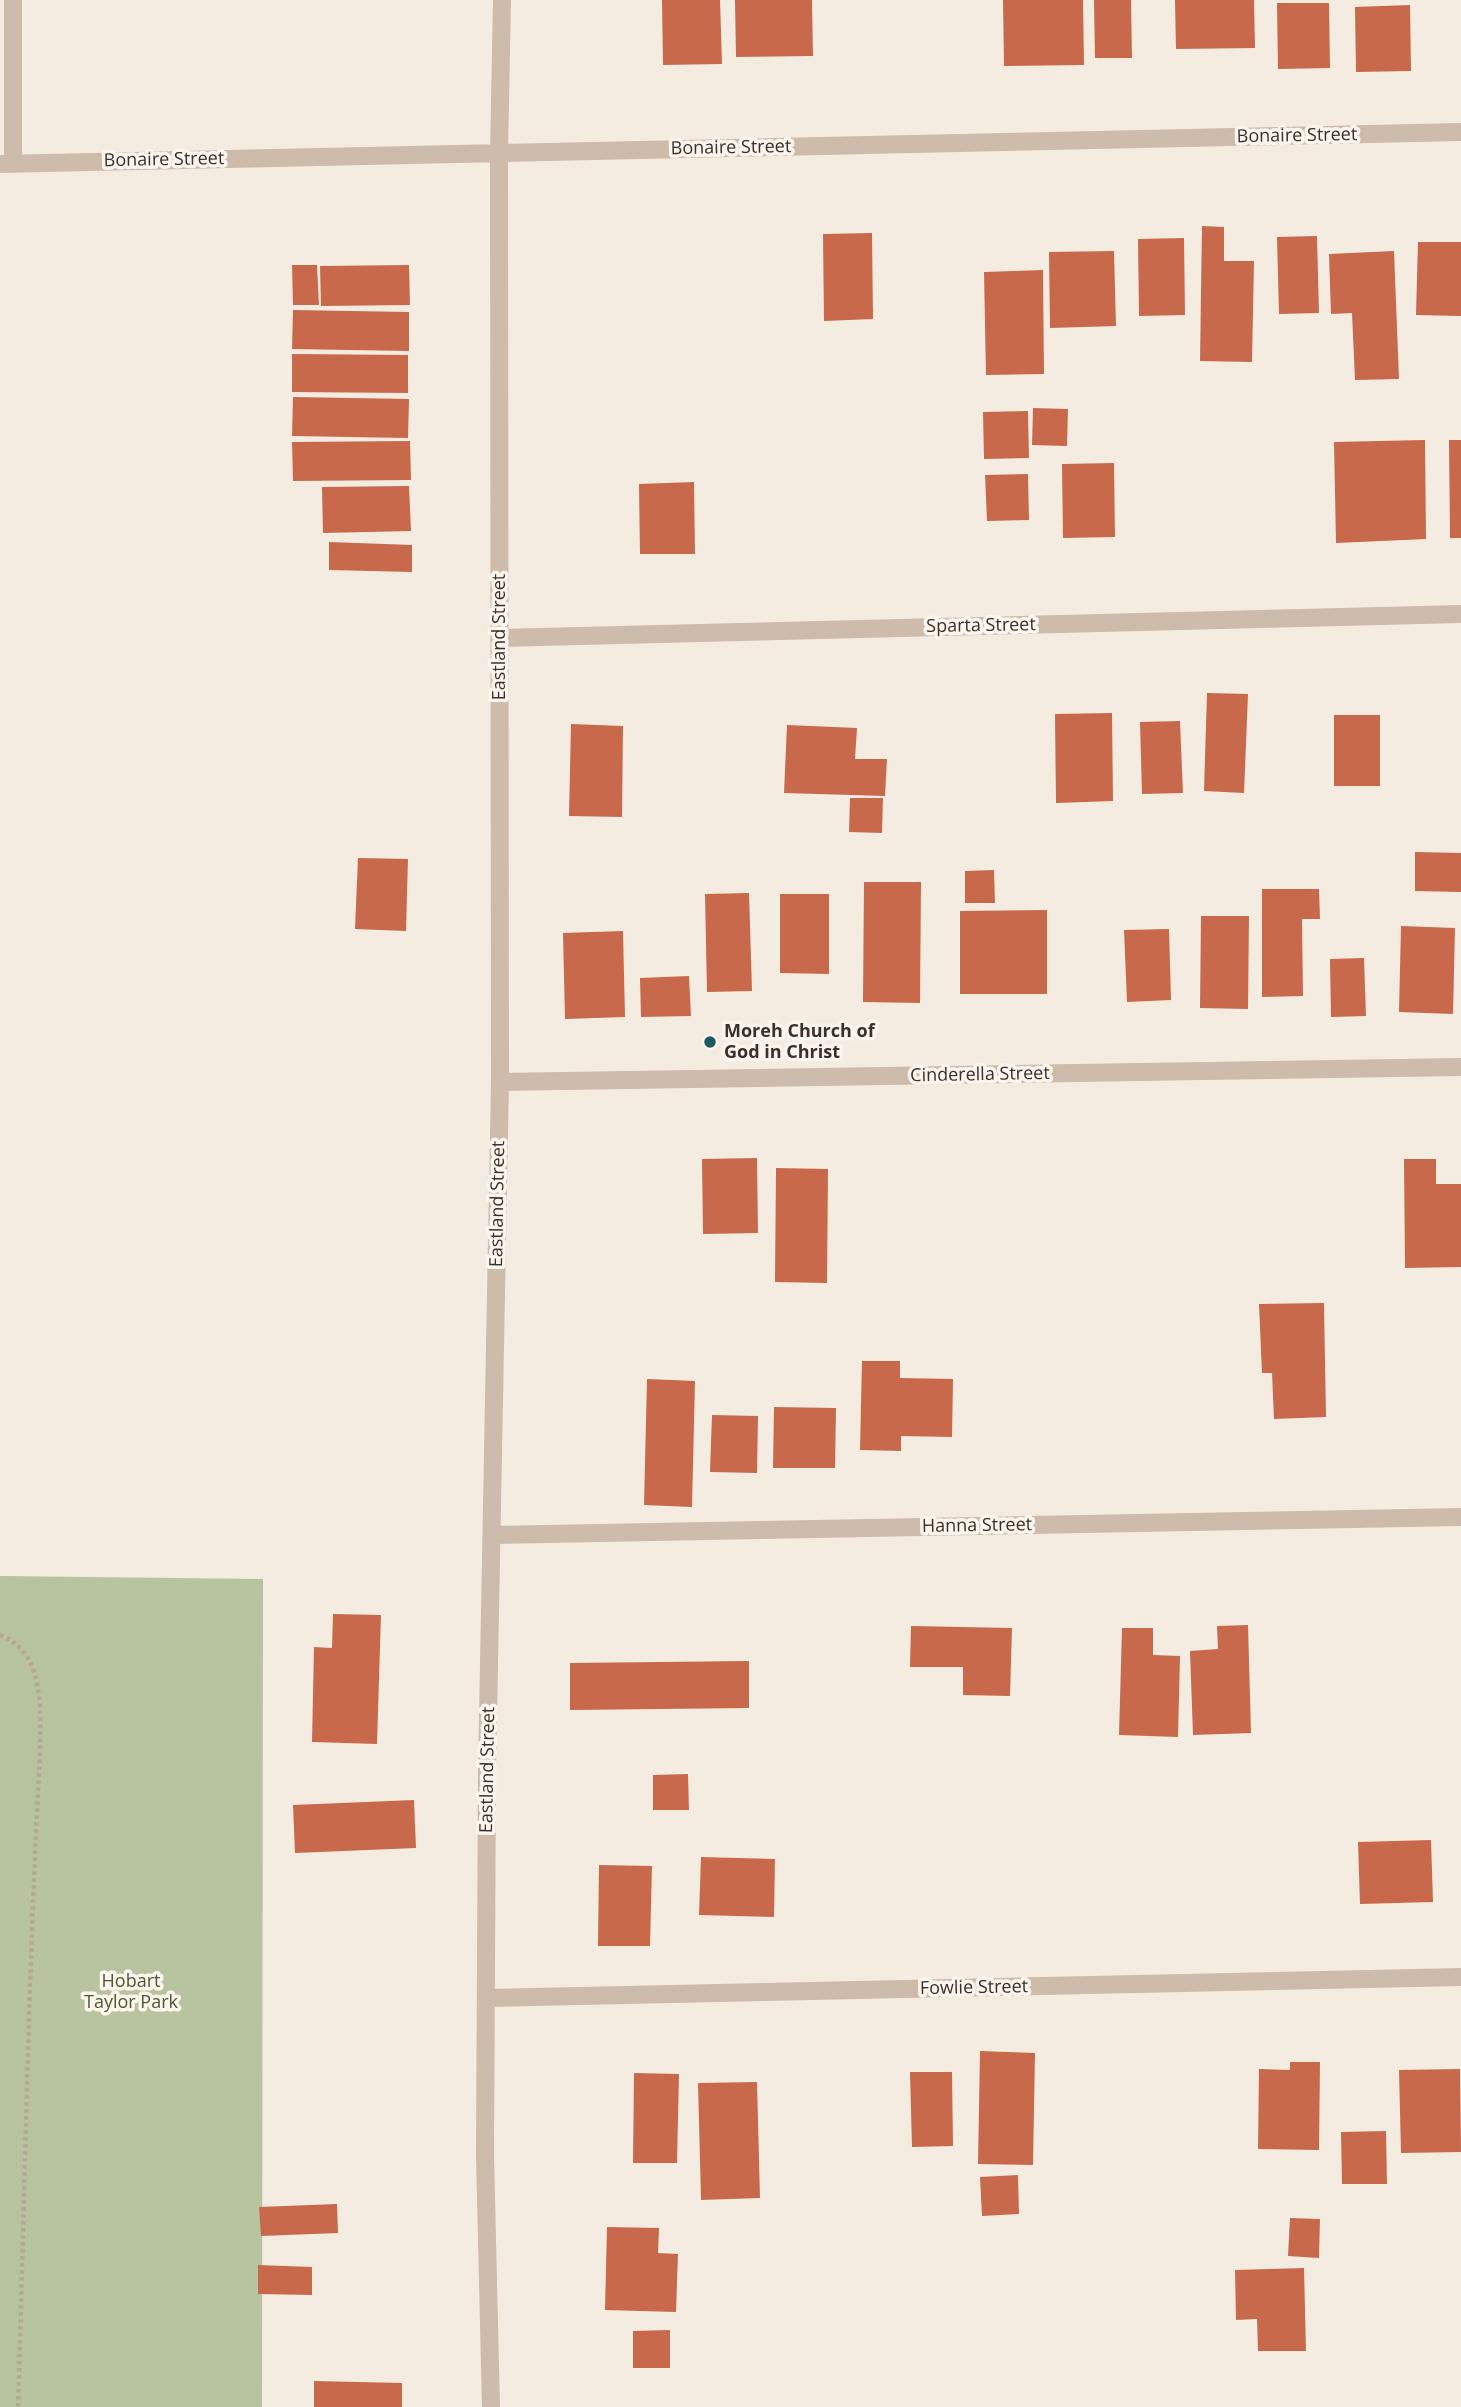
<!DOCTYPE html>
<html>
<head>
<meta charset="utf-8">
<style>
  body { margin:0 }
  canvas { display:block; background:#f4ebe1 }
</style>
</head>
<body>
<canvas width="1461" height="2407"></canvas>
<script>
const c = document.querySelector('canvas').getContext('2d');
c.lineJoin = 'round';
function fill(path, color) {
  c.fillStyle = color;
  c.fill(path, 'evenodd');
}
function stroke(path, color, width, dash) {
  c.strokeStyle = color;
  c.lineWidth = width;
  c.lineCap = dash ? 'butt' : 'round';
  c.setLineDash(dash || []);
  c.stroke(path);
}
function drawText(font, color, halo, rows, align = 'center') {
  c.font = font + ' "Open Sans",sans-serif';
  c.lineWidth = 7;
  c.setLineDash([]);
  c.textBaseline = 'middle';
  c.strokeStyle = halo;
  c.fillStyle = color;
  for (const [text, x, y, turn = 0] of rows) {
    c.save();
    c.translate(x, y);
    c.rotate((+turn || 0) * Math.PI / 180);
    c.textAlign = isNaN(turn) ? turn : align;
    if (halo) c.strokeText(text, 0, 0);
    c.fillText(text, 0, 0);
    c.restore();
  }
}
fill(new Path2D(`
  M0 1576 263 1579 262 2407H0Z`), '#b8c4a0');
fill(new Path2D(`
  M662 0H720L722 64 663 65Z
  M735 0H812L813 56 736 57Z
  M1003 0H1083L1084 65 1004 66Z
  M1094 0H1131L1132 58H1095Z
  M1175 0H1254L1255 48 1176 49Z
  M1277 3H1329L1330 68 1278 69Z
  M1410 5 1411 71 1356 72 1355 7Z
  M1202 226 1224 227V261H1254L1252 362 1200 361Z
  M872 233 873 319 824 321 823 234Z
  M1317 236 1319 313 1279 314 1277 237Z
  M1184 238 1185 315 1139 316 1138 239Z
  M1418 242H1461V316L1416 315Z
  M1114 251 1116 326 1050 328 1049 252Z
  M1394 251 1399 379 1355 380 1352 313 1331 314 1329 254Z
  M292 265H317L319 305H293Z
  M409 265 410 305 321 306 320 266Z
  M1043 270 1044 374 986 375 984 272Z
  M293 310 409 312V351L292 349Z
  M292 354 408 355V393L292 392Z
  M293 397 409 399 408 438 292 436Z
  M1033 408 1068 409 1067 446 1032 445Z
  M1028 411 1029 458 984 459 983 412Z
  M1425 440 1426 539 1336 543 1334 442Z
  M1449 440H1461V538H1450Z
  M410 441 411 480 293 481 292 442Z
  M1114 463 1115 537 1063 538 1062 464Z
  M1028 474 1029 520 987 521 985 475Z
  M694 482 695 554H640L639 484Z
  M409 486 411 531 323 533 322 487Z
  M329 542 412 545V572L329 570Z
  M1207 693 1248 694 1244 793 1204 791Z
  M1112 713 1113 801 1056 803 1055 714Z
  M1334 715H1380V786H1334Z
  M1180 721 1183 793 1142 794 1140 722Z
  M571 724 623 726 622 817 569 816Z
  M787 725 857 728 855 759H887L885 796 784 793Z
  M850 798H883L882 833 849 832Z
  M1415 852 1461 853V892L1415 891Z
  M358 858 408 859 406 931 355 929Z
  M994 870 995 903H965V871Z
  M864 882H921L920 1003 863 1002Z
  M1262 889H1319L1320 919H1302L1303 996 1262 997Z
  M749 893 752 991 707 992 705 894Z
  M780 894H829V974L780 973Z
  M1047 910V994H960V911Z
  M1201 916H1249L1248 1009 1200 1008Z
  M1401 926 1455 928 1453 1014 1399 1012Z
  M1169 929 1171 1000 1127 1002 1124 930Z
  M623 931 625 1017 565 1019 563 933Z
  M1364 958 1366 1016 1331 1017 1330 959Z
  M689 976 691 1016 641 1017 640 978Z
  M757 1158 758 1233 703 1234 702 1159Z
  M1404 1159H1436V1184H1461V1267L1405 1268Z
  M776 1168 828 1169 827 1283 775 1282Z
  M1324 1303 1326 1417 1274 1419 1272 1373H1262L1259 1304Z
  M862 1361H900V1378L953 1379 952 1437 901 1436V1451L860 1450Z
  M647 1379 695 1381 692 1507 644 1505Z
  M774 1407 836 1408 835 1468H773Z
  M712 1415 758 1416 757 1473 710 1472Z
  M333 1614 381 1615 377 1744 312 1742 314 1647 332 1648Z
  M1248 1625 1251 1733 1193 1735 1190 1651 1218 1649 1217 1626Z
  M911 1626 1012 1628 1010 1696 963 1695V1667H910Z
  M1122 1628H1153V1655L1180 1656 1178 1737 1119 1735Z
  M749 1661V1708L570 1710V1663Z
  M688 1774 689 1810H653V1775Z
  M414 1800 416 1848 295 1853 293 1805Z
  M1431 1840 1433 1902 1360 1904 1358 1842Z
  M701 1857 775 1859 774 1917 699 1915Z
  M599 1865 652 1866 650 1946H598Z
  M980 2051 1035 2053 1033 2165 978 2164Z
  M1290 2062H1320L1319 2150 1258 2149 1259 2069 1290 2070Z
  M1460 2069 1461 2152 1401 2153 1399 2070Z
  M910 2072H952L953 2146 912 2147Z
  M634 2073 679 2074 677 2163H633Z
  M757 2082 760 2198 701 2200 698 2083Z
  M1386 2131 1387 2184H1342L1341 2132Z
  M1018 2175 1019 2214 982 2216 980 2177Z
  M337 2204 338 2233 261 2236 259 2207Z
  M1290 2218 1320 2219 1319 2258 1288 2256Z
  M607 2227 659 2228 658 2253 678 2254 676 2312 605 2310Z
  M258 2265 312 2267V2295L258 2294Z
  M1304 2268 1306 2351H1258L1257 2319 1236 2320 1235 2270Z
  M670 2330V2368H633V2331Z
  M314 2381 402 2383V2407H314Z`), '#c8694b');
stroke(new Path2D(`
  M0 1635C47 1653 40 1714 40 1756 28 1973 25 2190 18 2407`), '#b9a596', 4.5, [3.5, 3.5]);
stroke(new Path2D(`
  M13 0V163
  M0 164 1461 132
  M500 638 1461 614
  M500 1082 1461 1067
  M492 1535 1461 1517
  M487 1998 1461 1977
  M491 2407 485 2156 487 1770 500 1082 499 154 502 0`), '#cdbbac', 18);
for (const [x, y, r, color] of [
  [710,1042,7,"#1f5a5e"]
]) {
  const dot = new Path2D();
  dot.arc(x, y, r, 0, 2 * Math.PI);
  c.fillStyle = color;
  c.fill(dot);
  stroke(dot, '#fbf5ee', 2.5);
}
drawText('18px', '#3b302b', '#fbf5ee', [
  ["Bonaire Street",1297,136,-1],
  ["Bonaire Street",731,148,-1],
  ["Bonaire Street",164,160,-1],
  ["Sparta Street",981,626,-1],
  ["Eastland Street",500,637,-90],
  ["Cinderella Street",980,1075,-1],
  ["Eastland Street",498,1204,-89],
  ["Hanna Street",977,1526,-1],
  ["Eastland Street",488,1770,-89],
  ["Fowlie Street",974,1988,-1]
]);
drawText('bold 18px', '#3b302b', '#fbf5ee', [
  ["Moreh Church of",724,1032],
  ["God in Christ",724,1053]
], 'left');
drawText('18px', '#4a5a2e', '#fbf5ee', [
  ["Hobart",131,1982],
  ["Taylor Park",131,2003]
]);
</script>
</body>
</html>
